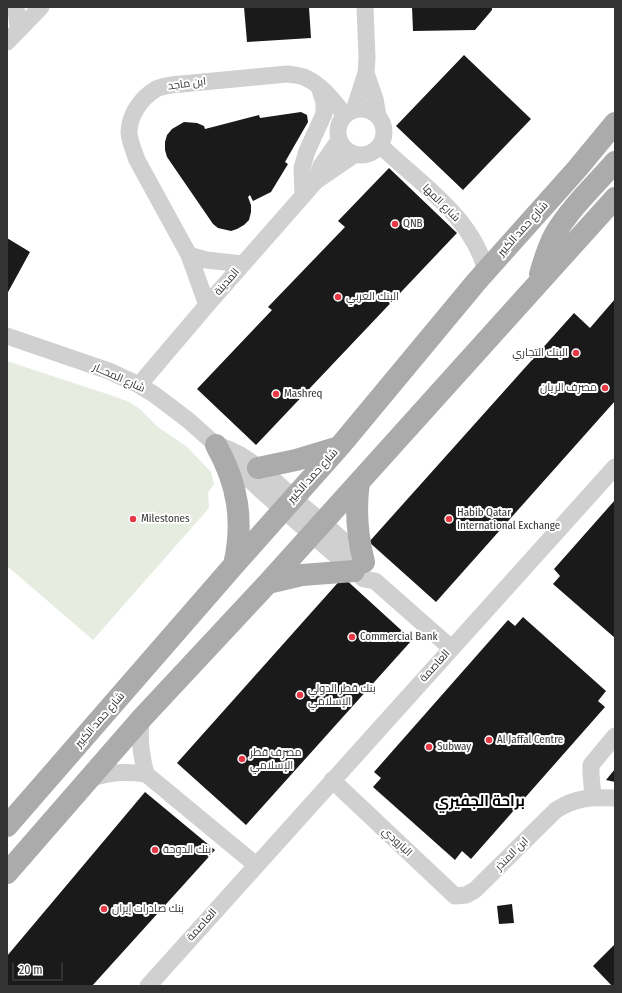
<!DOCTYPE html>
<html>
<head>
<meta charset="utf-8">
<style>
  body { margin:0 }
  #map { position:relative; width:622px; height:993px; overflow:hidden; background:#fff; font-family:"Fira Sans Condensed",sans-serif }
  canvas { display:block }
  .frame { position:absolute; inset:0; border:8px solid #333; pointer-events:none }
  .scale { position:absolute; left:12px; top:963px; width:51px; height:18px; box-sizing:border-box; border:2px solid #333; border-top:0; padding-left:5px; font-size:12px; line-height:14px; white-space:nowrap; color:#333; -webkit-text-stroke:3px #fff; paint-order:stroke }
</style>
</head>
<body>
<div id="map">
<canvas width="622" height="993"></canvas>
<div class="frame"></div>
<div class="scale">20 m</div>
</div>
<script>
const c = document.querySelector('canvas').getContext('2d');
c.lineJoin = 'round';
function fill(path, color) {
  c.fillStyle = color;
  c.fill(path, 'evenodd');
}
function stroke(path, color, width, dash) {
  c.strokeStyle = color;
  c.lineWidth = width;
  c.lineCap = dash ? 'butt' : 'round';
  c.setLineDash(dash || []);
  c.stroke(path);
}
function drawText(font, color, halo, rows, align = 'center') {
  c.font = font + ' "Fira Sans Condensed",Cairo,sans-serif';
  c.lineWidth = 4;
  c.setLineDash([]);
  c.textBaseline = 'middle';
  c.strokeStyle = halo;
  c.fillStyle = color;
  for (const [text, x, y, turn = 0] of rows) {
    c.save();
    c.translate(x, y);
    c.rotate((+turn || 0) * Math.PI / 180);
    c.textAlign = isNaN(turn) ? turn : align;
    if (halo) c.strokeText(text, 0, 0);
    c.fillText(text, 0, 0);
    c.restore();
  }
}
fill(new Path2D(`
  M7 361 110 395 127 401 140 409 158 427 187 447 211 472 214 484 208 493 209 508 93 640 7 566Z`), '#e6ecdf');
fill(new Path2D(`
  M244 7H309L311 38 247 42Z
  M412 7H492V10L475 30 413 31Z
  M464 55 531 119 463 190 396 126Z
  M301 112 307 115 308 122 285 162 288 164 271 192 253 201 250 195 248 197 251 205V212L249 220 244 225 237 229 231 231 218 228 213 224 167 157 165 150V142L167 135 172 129 184 122 197 123 204 126 205 129 259 115 260 118Z
  M389 168 457 233 256 445 197 389 272 310 268 307 345 227 338 221Z
  M7 238 30 252 7 294Z
  M615 299V401L436 602 369 542 574 313 590 328Z
  M615 500V638L553 584 560 576 554 569Z
  M343 577 412 640 246 825 177 763Z
  M523 617 606 691 598 701 605 707 471 859 462 851 455 860 373 787 381 778 374 772 508 620 515 626Z
  M615 769V782L606 780Z
  M145 792 215 850 92 986H7V956Z
  M512 904 514 923 499 924 497 906Z
  M615 944V986H612L593 966Z`), '#1a1a1a');
stroke(new Path2D(`
  M16 7 18 29
  M7 42 41 7
  M366 73 375 99 378 116
  M338 132a23 23 0 1 1 46 0a23 23 0 1 1-46 0Z
  M354 110 366 73 367 58 365 7
  M381 146C419 183 472 216 486 271
  M316 180 321 166 339 140
  M303 196 302 168 307 151 324 114V102L319 87
  M189 255 206 260 243 264
  M207 305 189 255 137 160C134 151 130 143 129 133 129 115 141 98 156 89 160 87 166 86 171 85L287 74C293 75 300 75 306 78 322 85 334 102 345 115
  M7 336 109 371 139 385 155 395 188 420 216 445 239 470 264 493 354 571 364 579 375 581 451 648
  M139 385 207 305 316 181 354 155
  M223 447C253 457 280 487 304 507 325 525 348 543 366 563
  M142 718C138 737 141 755 146 774
  M88 779C111 772 123 771 146 774L256 865
  M332 780 455 896 466 895 475 890 556 810C577 797 591 797 615 798
  M593 797 591 774V765L615 736
  M148 986 615 467`), '#d0d0d0', 17);
stroke(new Path2D(`
  M540 274C544 261 548 246 555 234 571 207 595 185 615 162
  M216 445C238 484 244 521 234 565
  M258 468 296 460 339 447
  M359 482C355 510 357 535 364 562
  M268 583 302 575 354 571
  M7 826 234 565 340 446 477 281 577 169 615 123
  M7 873 142 718 268 583 615 198`), '#ababab', 22);
for (const [x, y, r, color] of [
  [395,224,4,"#e63946"],
  [338,297,4,"#e63946"],
  [576,353,4,"#e63946"],
  [605,388,4,"#e63946"],
  [276,394,4,"#e63946"],
  [133,519,4,"#e63946"],
  [449,519,4,"#e63946"],
  [352,637,4,"#e63946"],
  [300,695,4,"#e63946"],
  [489,740,4,"#e63946"],
  [429,747,4,"#e63946"],
  [242,759,4,"#e63946"],
  [155,850,4,"#e63946"],
  [104,909,4,"#e63946"]
]) {
  const dot = new Path2D();
  dot.arc(x, y, r, 0, 2 * Math.PI);
  c.fillStyle = color;
  c.fill(dot);
  stroke(dot, '#fff', 1.5);
}
drawText('11px', '#333', '#fff', [
  ["ابن ماجد",187,84,-7],
  ["شارع المها",441,203,45],
  ["شارع حمد الكبير",523,229,-48],
  ["المدينة",227,282,-49],
  ["شارع المحــار",119,378,24],
  ["شارع حمد الكبير",313,476,-48],
  ["العاصمة",435,666,-48],
  ["شارع حمد الكبير",100,720,-49],
  ["البارودي",397,842,43],
  ["ابن المنذر",512,854,-45],
  ["العاصمة",202,925,-48]
]);
drawText('11px', '#333', '#fff', [
  ["QNB",403,224],
  ["البنك العربي",346,297],
  ["البنك التجاري",568,353,"right"],
  ["مصرف الريان",597,388,"right"],
  ["Mashreq",284,394],
  ["Habib Qatar",457,513],
  ["International Exchange",457,526],
  ["Milestones",141,519],
  ["Commercial Bank",360,637],
  ["بنك قطر الدولي",308,689],
  ["الإسلامي",308,702],
  ["Al Jaffal Centre",497,740],
  ["Subway",437,747],
  ["مصرف قطر",250,753],
  ["الإسلامي",250,766],
  ["بنك الدوحة",163,850],
  ["بنك صادرات إيران",112,909]
], 'left');
drawText('bold 15px', '#000', '#fff', [
  ["براحة الجفيري",480,802]
]);
</script>
</body>
</html>
